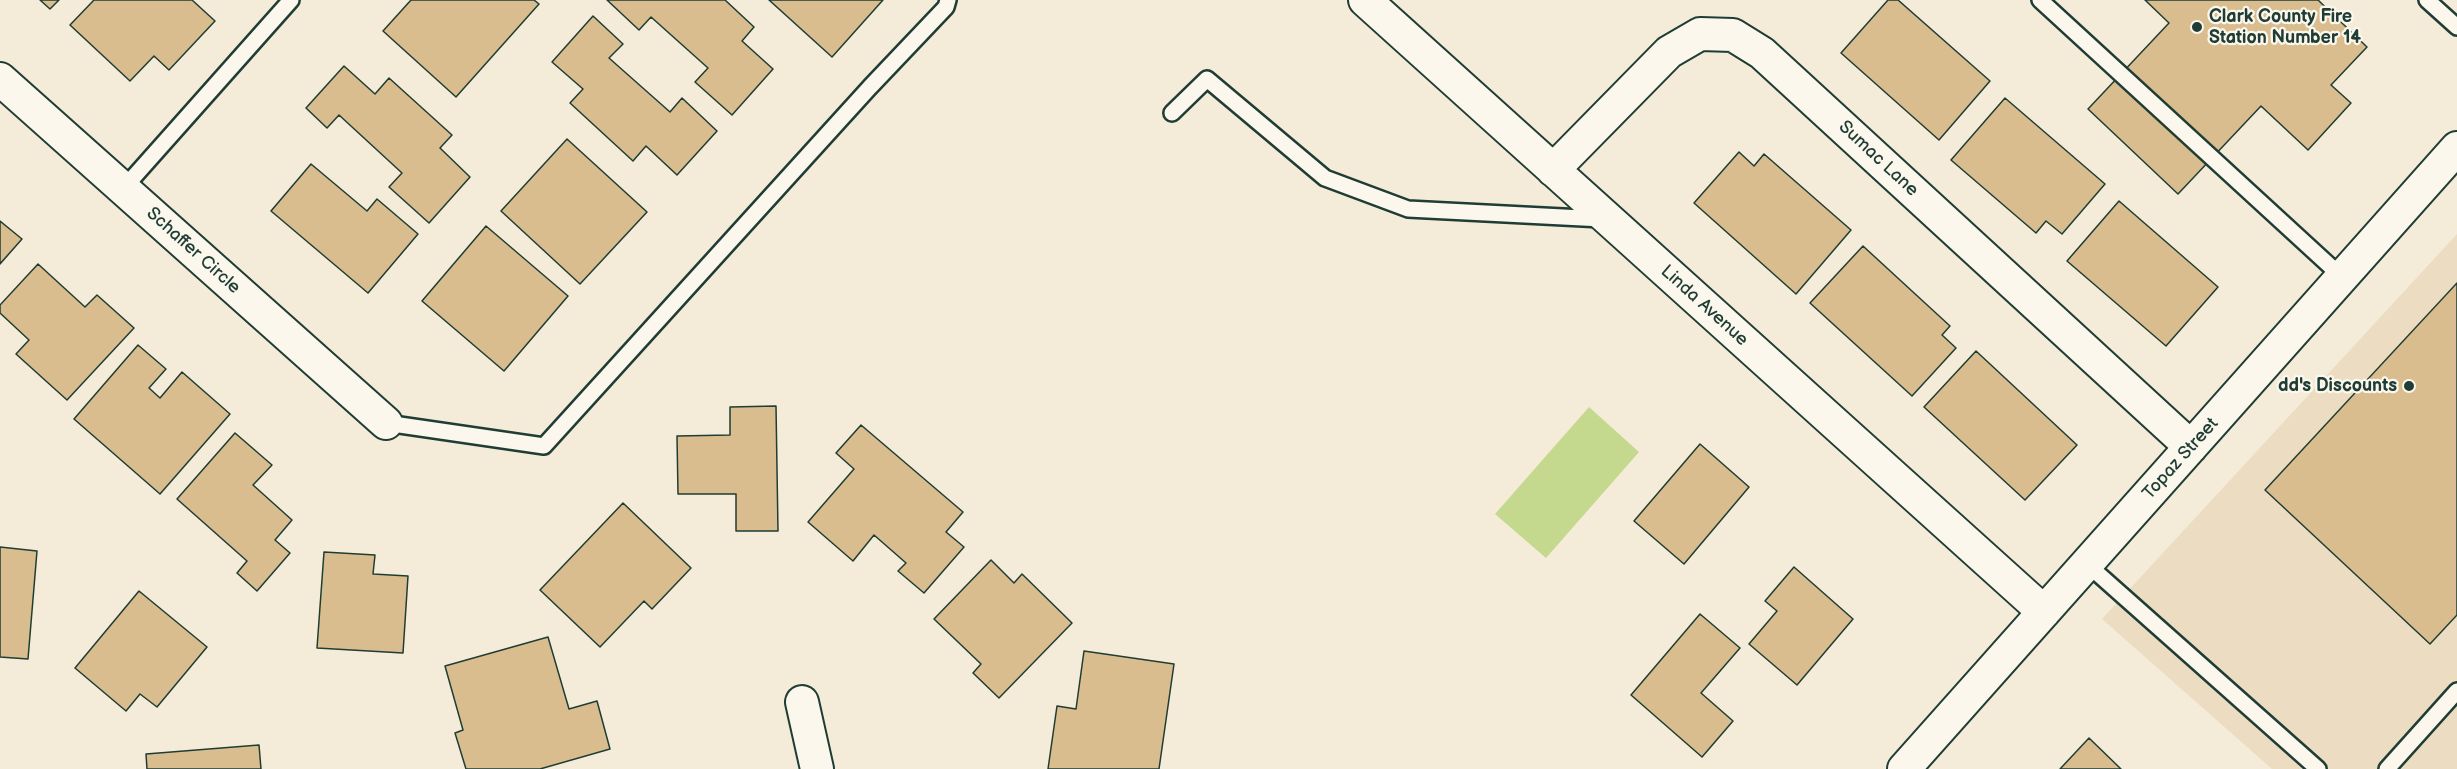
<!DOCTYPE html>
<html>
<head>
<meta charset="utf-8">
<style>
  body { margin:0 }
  canvas { display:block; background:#f4ebd9 }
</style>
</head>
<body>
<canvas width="2457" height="769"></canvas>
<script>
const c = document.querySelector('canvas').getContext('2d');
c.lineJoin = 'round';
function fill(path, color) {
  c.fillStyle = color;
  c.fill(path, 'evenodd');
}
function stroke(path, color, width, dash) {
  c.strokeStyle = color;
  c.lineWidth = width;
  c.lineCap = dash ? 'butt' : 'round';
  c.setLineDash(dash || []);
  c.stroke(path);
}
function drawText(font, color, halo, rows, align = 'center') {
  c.font = font + ' "Balsamiq Sans",sans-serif';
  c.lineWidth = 4.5;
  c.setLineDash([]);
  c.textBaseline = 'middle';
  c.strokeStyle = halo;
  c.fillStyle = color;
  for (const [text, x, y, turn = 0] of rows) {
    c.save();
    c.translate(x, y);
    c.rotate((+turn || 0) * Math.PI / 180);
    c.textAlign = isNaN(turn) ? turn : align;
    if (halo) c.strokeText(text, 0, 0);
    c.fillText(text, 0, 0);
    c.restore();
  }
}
fill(new Path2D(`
  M2457 234V769H2272L2102 619Z`), '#ecddc2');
fill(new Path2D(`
  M1589 407 1639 452 1546 558 1495 514Z`), '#c5d98e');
const building = new Path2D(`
  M40 0H59L50 9Z
  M94 0H192L215 21 169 70 154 56 130 81 70 25Z
  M411 0H534L539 4 456 97 383 31Z
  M607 0H725L754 27 742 41 773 69 732 115 695 82 708 68 651 17 639 30Z
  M769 0H883L832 57Z
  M1888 0H1898L1990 81 1939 140 1841 53Z
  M2145 0H2318L2367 47 2331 85 2351 103 2308 150 2261 106 2178 194 2088 109 2169 23Z
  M593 16 623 44 609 58 670 112 682 98 717 131 677 175 646 146 633 161 570 103 583 89 552 62Z
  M344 66 375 94 389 78 452 135 440 148 470 177 429 223 389 187 402 173 339 115 327 128 306 108Z
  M2005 98 2105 184 2062 234 2046 221 2036 233 1951 160Z
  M567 139 647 212 580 284 501 211Z
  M1739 152 1754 166 1764 154 1851 230 1796 294 1694 203Z
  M311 164 367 211 377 199 418 234 368 293 271 211Z
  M2119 201 2218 287 2166 346 2067 261Z
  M0 221 22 239 0 264Z
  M486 226 568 296 504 371 422 301Z
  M1863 246 1950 326 1942 335 1956 348 1912 396 1810 303Z
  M38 264 85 307 97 295 134 328 67 400 16 354 29 340 0 313V305Z
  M2457 283V615L2430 644 2265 490Z
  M138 345 166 369 149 388 160 398 182 372 230 414 160 494 74 419Z
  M1976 351 2077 445 2025 500 1924 407Z
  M776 406 778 531H736V494H678L677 436 730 435V407Z
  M861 425 963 512 946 532 964 547 924 593 898 571 906 563 874 535 853 561 808 522 854 469 836 453Z
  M235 433 272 465 253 485 292 520 275 540 290 553 257 591 237 573 247 561 177 499Z
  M1700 444 1749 487 1684 564 1634 521Z
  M623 503 691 568 652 609 644 601 600 647 540 590Z
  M0 547 37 551 28 659 0 657Z
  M324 552 375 555 373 574 408 576 403 653 317 648Z
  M991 560 1014 583 1022 574 1072 623 999 698 973 673 981 664 934 619Z
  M1794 567 1853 619 1797 685 1749 644 1777 611 1765 601Z
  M139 591 207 647 157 707 140 694 126 711 75 668Z
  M1700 614 1740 648 1701 693 1733 721 1702 757 1631 695Z
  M548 637 569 709 597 701 610 749 540 769H466L455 733 463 730 445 666Z
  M1084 651 1174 664 1159 769H1048L1057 706 1076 709Z
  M2089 738 2121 769H2060Z
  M259 745 261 769H147L146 754Z`);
fill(building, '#dabd8e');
stroke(building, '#1f3d34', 1.5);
const service = new Path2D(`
  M2040 0 2342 277
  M2427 0 2457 27
  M1172 113 1207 79 1325 178 1408 209 1602 219
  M123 189 291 0
  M386 423 544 446 870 87 946 7 948 0
  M2087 564 2318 769
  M2387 769 2457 691`);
const minor = new Path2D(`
  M1365 0 2044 612
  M0 79 386 423
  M1553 170 1669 52 1700 34 1733 35 1762 53 2191 447
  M802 702 817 769
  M1904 769 2457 148`);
stroke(service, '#1f3d34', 20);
stroke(minor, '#1f3d34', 36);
stroke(service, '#fbf7ec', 15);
stroke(minor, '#fbf7ec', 32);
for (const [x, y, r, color] of [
  [2197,27,6,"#1f3d34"],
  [2409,386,6,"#1f3d34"]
]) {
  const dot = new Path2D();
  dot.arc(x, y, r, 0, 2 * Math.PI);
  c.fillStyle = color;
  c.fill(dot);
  stroke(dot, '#fbf7ec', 2);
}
drawText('bold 18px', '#1f3d34', '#fbf7ec', [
  ["Clark County Fire",2209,17],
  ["Station Number 14",2209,38],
  ["dd's Discounts",2397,386,"right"]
], 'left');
drawText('18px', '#1f3d34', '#fbf7ec', [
  ["Sumac Lane",1878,159,43],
  ["Schaffer Circle",193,251,42],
  ["Linda Avenue",1704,306,42],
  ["Topaz Street",2181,459,-48]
]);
</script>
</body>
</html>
